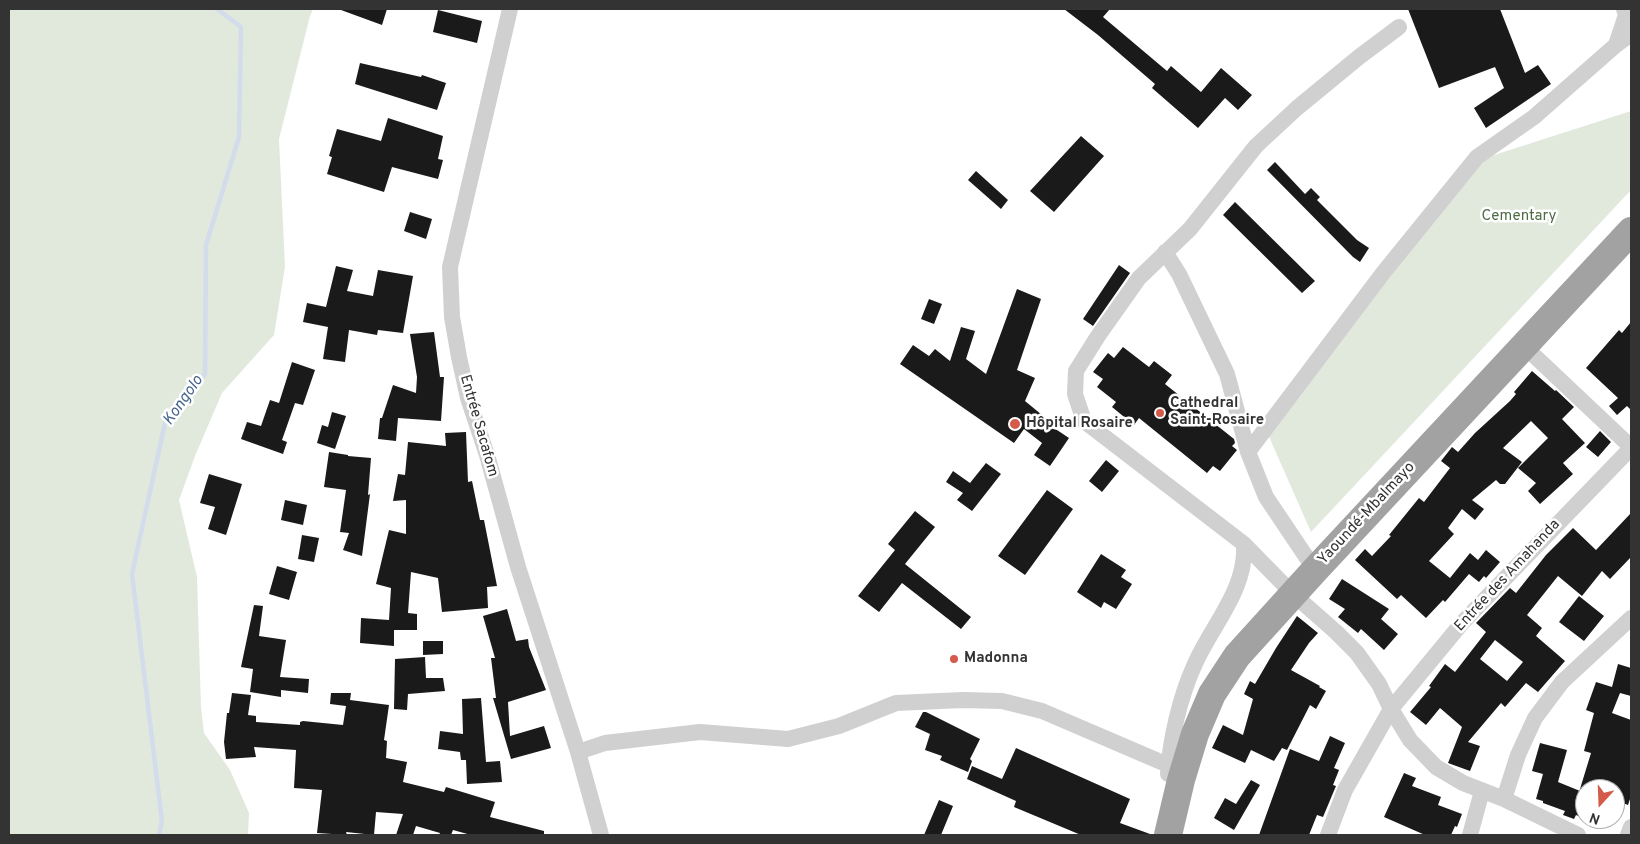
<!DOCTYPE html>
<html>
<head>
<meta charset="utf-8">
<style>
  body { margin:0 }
  #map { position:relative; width:1640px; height:844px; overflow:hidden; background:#fff; font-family:Overpass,sans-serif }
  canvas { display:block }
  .frame { position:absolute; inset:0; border:10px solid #333; pointer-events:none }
  .north { position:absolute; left:1575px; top:779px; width:50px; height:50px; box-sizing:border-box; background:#fff; border:1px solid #adadad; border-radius:50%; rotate:200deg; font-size:14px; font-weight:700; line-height:20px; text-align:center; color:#333 }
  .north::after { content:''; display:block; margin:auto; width:18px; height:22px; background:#d45b4a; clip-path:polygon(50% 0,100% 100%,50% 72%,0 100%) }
</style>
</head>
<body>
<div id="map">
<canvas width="1640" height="844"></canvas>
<div class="frame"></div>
<div class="north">N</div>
</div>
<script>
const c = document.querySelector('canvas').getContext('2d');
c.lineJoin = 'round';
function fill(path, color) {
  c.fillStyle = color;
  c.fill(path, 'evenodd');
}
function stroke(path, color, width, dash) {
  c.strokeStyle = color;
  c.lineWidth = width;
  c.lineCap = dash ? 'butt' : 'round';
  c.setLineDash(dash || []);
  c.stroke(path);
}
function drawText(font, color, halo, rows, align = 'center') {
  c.font = font + ' Overpass,sans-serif';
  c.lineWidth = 5;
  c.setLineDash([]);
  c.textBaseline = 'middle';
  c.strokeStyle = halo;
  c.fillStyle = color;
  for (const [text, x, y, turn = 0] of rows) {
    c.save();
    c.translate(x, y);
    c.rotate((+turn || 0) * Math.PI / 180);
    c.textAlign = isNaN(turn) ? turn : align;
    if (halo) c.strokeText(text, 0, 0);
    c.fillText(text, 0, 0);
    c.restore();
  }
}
fill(new Path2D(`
  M9 9H313L310 16 279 139 285 267 274 335 222 393 195 456 179 500 197 577 201 708 204 733 230 770 249 813 248 835H9Z
  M1631 111V190L1311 532 1263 423 1485 158Z`), '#e1e9dd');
stroke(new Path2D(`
  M159 835 162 821 132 574 165 423 205 374 206 245 239 137 241 27 217 9`), '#d2dceb', 4.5);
fill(new Path2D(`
  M341 9H387L382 25 341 10Z
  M1064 9H1110L1103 17 1167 71 1171 66 1201 92 1221 68 1252 95 1238 110 1225 98 1198 128 1152 88 1155 84 1098 35Z
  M1408 9H1500L1525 73 1538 65 1551 84 1486 128 1474 108 1504 88 1495 67 1439 88Z
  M438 10 482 21 477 43 433 32Z
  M360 63 421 77 422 75 446 83 437 110 355 84Z
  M388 118 443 136 438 159 443 160 438 179 392 167 384 192 327 174 332 157 329 156 337 129 381 141Z
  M1081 136 1104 156 1054 212 1030 191Z
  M1275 162 1305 194 1311 188 1320 197 1317 200 1357 240 1369 248 1360 262 1353 257 1267 170Z
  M976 171 1008 200 1001 209 968 180Z
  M1235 202 1315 281 1302 293 1223 215Z
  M410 212 432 219 426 239 404 231Z
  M1119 265 1130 273 1093 326 1083 319Z
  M336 266 353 270 347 291 373 296 378 270 413 276 403 333 378 330 377 335 349 330 345 362 323 359 328 327 303 322 307 303 326 307Z
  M1017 289 1041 299 1017 370 1035 378 1025 401 1053 424 1051 426 1069 438 1050 466 1034 455 1042 443 1024 429 1014 443 900 364 913 345 929 356 935 349 950 361 961 327 975 331 966 359 986 374Z
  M929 299 942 304 934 324 921 319Z
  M1631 322V410L1627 406 1617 415 1609 406 1618 398 1586 368 1619 330 1622 333Z
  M434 332 440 377H444L441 421 398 418 396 441 378 439 380 418H382L393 385 416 393 417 377 410 334Z
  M1123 347 1149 367 1154 361 1172 375 1165 384 1234 439 1235 443 1232 446 1237 450 1220 471 1213 466 1207 473 1139 418 1134 425 1112 407 1116 402 1097 387 1103 379 1093 372 1108 353 1114 358Z
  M292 362 315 370 303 405 295 403 282 440 287 442 283 454 241 439 247 422 261 426 270 400 279 403Z
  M1532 371 1555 391 1556 390 1574 407 1562 419 1585 443 1563 463 1573 474 1540 504 1528 491 1536 483 1518 468 1548 438 1531 421 1503 448 1522 462 1505 484H1500L1496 480 1472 500 1484 509 1475 520 1462 509 1448 528 1454 534 1429 561 1450 578 1470 553 1478 560 1486 550 1500 562 1486 578 1484 576 1479 582 1469 574 1445 602 1443 600 1426 618 1401 595 1397 599 1355 560 1365 549 1372 556 1391 536 1389 535 1419 498 1424 502 1450 468 1441 461 1452 447 1458 452 1475 433 1510 401 1516 394 1514 392Z
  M332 412 346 416 335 449 317 443 322 425 328 427Z
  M1600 431 1611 442 1598 457 1586 447Z
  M466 432 468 482 472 481 480 520H484L497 586 487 587 488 608 442 612 438 578 411 572 408 613 417 614V630H394V646L360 643 361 618 389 620 391 588 376 584 389 530 406 534V500L393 501 398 474 405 475 408 442 446 446 445 433Z
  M329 452 348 455V456L371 458 368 495 370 494 362 556 343 550 349 533 340 532 346 490 324 487Z
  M1106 460 1119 471 1102 492 1089 481Z
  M986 463 1001 474 972 511 957 500 963 493 946 482 953 471 970 483Z
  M209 474 242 484 226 535 208 529 215 507 200 503Z
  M1047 490 1073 509 1025 575 998 556Z
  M285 500 307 505 303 525 281 520Z
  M915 511 935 527 905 564 971 617 961 629 902 583 879 612 858 596 895 550 888 544Z
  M1631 513V557L1610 579 1602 571 1582 596 1558 576 1527 615 1542 628 1536 636 1565 661 1538 692 1526 683 1505 707 1501 703 1468 742 1480 746 1470 771 1448 763 1462 727 1440 708 1426 725 1410 712 1431 687 1429 686 1445 664 1455 672 1486 632 1476 623 1510 588 1516 593 1546 555 1573 528 1596 550ZM1495 640 1523 662 1507 681 1480 659Z
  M302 535 319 538 314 562 298 559Z
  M1101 554 1126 570 1121 577 1132 584 1116 609 1104 602 1101 608 1077 592Z
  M277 566 297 572 289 600 269 594Z
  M1342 579 1389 609 1381 619 1398 634 1384 650 1361 629 1358 633 1338 617 1345 609 1329 599Z
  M1579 596 1604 616 1584 641 1559 622Z
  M254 605 263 606 259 636 286 640 280 677 309 679 308 693 281 690V697L250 692 253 669 241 667Z
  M507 609 516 641 528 639 529 647 546 690 508 702 510 736 544 726 551 748 511 759 493 698H496L491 658H495L483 616Z
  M1297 616 1318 633 1309 643 1291 670 1320 686 1319 687 1326 691 1316 709 1310 705 1287 750 1282 748 1274 761 1251 750 1245 763 1212 748 1223 725 1243 735 1253 699 1244 694 1250 681 1255 684 1276 648Z
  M423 641H443V654L423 655Z
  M425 657 426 678H443L445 691 408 694 407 710 394 709 395 659Z
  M1618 664 1631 668V696L1620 693 1612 713 1631 720V796L1628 805 1615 800V789H1580L1591 753 1584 751 1594 713 1586 710 1596 682 1612 687Z
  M232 693 251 695 248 715 256 716V722L300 725V722L303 721 343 725 346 706 330 704 331 693H351L350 700 389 705 384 740 387 741 386 758 407 762 403 782 444 792 446 787 495 802 490 817 544 831V835H471L453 830 451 835H439L440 833 416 826 413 835H396L403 814 376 812 374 835 346 832 347 835 317 833 322 790 294 788 296 750 254 747 256 757 226 759 224 742 227 713H229Z
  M481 698 486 762 500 761 502 782 467 784 466 760H461L460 752 438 749 440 731 463 734 462 699Z
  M923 712H926L980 739 970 759 972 761 968 772 940 760 942 756 925 750 930 734 915 727Z
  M1330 736 1345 743 1334 768 1339 770 1333 785 1336 786 1323 817 1317 815 1309 835H1259L1290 749 1319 761Z
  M1540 743 1567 750 1558 782 1585 793V819L1576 815 1574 819 1563 815 1565 811 1543 803V801L1536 799 1543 774 1532 771Z
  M1016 748 1130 799 1120 823 1150 834V835H1081L1014 807 1016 801 967 779 972 766 1002 779Z
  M1404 773 1416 778 1412 786 1441 797 1438 805 1462 814 1457 827 1455 826 1451 835H1425L1384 817Z
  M1251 780 1260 785 1234 830 1214 818 1225 798 1236 804Z
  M939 800 953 806 941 835H924Z`), '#1a1a1a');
stroke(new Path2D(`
  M510 9 450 267 452 317 459 357 468 398 487 455 518 567 578 752 601 835
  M1399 27 1359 57 1297 108 1256 146 1190 229 1139 278 1098 336 1076 371 1075 394 1084 421 1244 544 1293 594 1336 632 1357 653 1379 684 1391 709 1410 740 1436 767 1463 783 1504 799 1578 835
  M1616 45 1626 15 1624 9
  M1165 252 1179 274 1227 374 1248 452 1266 497 1315 570
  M1524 346 1631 447
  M1248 452 1383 273 1477 157 1534 117 1616 45 1631 34
  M578 752 605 743 700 732 788 739 839 726 896 703 963 700 1002 701 1042 711 1168 765
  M1168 774C1170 740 1180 697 1194 666 1211 626 1247 590 1244 544
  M1504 799 1518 755 1535 718 1562 682 1631 618
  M1328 835 1345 790 1391 709 1462 623 1631 448
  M1470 835 1482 791
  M1628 835 1631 827`), '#d0d0d0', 16);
stroke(new Path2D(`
  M1168 835 1181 780 1195 734 1212 694 1237 656 1315 570 1631 231`), '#a2a2a2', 28);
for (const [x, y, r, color] of [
  [1160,413,5,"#d45b4a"],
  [1015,424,6,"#d45b4a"],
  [954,659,5,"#d45b4a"]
]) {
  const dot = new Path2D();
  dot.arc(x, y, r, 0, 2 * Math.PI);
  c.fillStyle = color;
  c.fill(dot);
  stroke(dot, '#fff', 2);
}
drawText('15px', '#4e6b44', '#fff', [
  ["Cementary",1519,217]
]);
drawText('bold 15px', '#333', '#fff', [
  ["Cathedral",1170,404],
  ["Saint-Rosaire",1170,421],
  ["Hôpital Rosaire",1026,424],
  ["Madonna",964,659]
], 'left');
drawText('15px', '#333', '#fff', [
  ["Entrée Sacafom",478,426,74],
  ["Yaoundé-Mbalmayo",1367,514,-47],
  ["Entrée des Amahanda",1508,576,-47]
]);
drawText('italic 16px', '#48658e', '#fff', [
  ["Kongolo",184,401,-55]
]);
</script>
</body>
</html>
